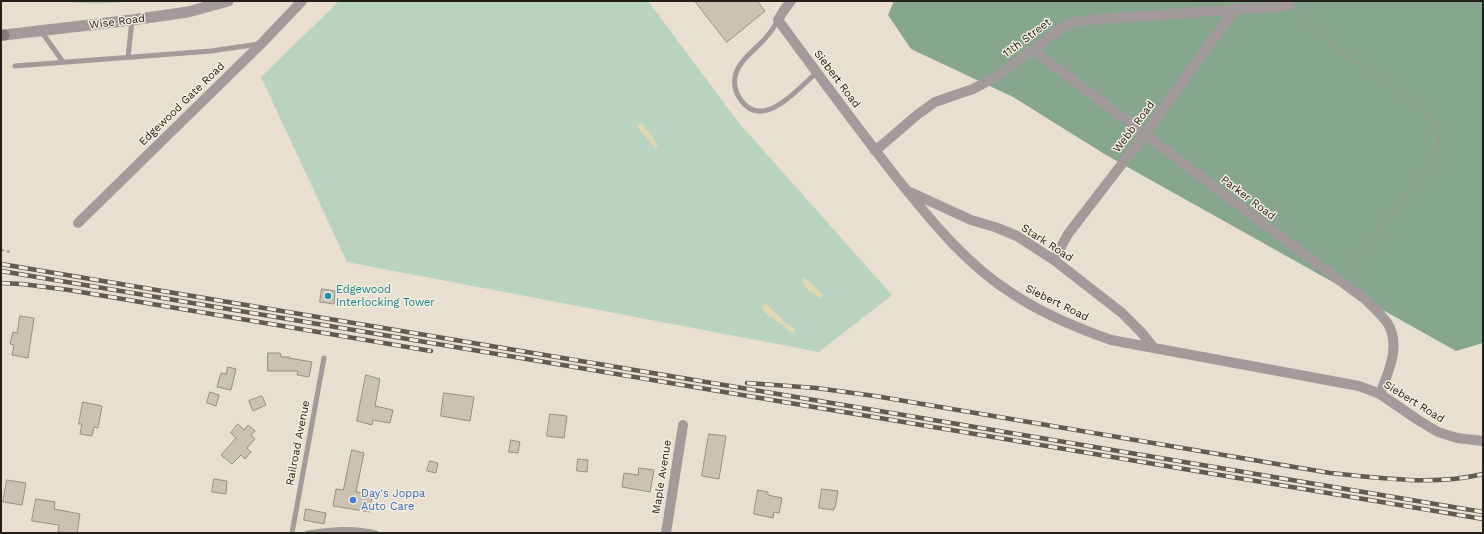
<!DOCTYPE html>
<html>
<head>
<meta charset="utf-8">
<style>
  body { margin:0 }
  #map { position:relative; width:1484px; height:534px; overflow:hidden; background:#e8dfd0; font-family:"Work Sans",sans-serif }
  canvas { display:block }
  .frame { position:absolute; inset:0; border:2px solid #23201b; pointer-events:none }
</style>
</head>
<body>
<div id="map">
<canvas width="1484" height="534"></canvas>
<div class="frame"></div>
</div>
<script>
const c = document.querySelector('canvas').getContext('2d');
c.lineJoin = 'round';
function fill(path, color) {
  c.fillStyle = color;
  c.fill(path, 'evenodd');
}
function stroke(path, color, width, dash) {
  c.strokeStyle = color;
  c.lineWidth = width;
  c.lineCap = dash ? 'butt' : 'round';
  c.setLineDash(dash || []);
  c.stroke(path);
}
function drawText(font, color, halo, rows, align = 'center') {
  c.font = font + ' "Work Sans",sans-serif';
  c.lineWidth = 3;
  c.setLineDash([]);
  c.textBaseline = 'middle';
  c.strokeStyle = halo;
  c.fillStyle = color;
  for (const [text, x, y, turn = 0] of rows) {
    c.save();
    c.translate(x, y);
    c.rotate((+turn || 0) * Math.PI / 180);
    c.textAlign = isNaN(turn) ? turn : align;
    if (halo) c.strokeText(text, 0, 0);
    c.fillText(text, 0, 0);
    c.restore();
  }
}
fill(new Path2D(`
  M51 1H139L97 4Z
  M339 1H648L739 123 892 295 819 352 347 262 261 77Z`), '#b9d3c0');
fill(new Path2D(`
  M894 1H1483V343L1456 351 1106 155 1013 97 911 49 888 15Z`), '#86a68e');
fill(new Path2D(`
  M639 124H641C645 126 658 143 658 148L656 149C650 141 642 134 637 126Z
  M803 278 808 280 823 295 822 298C814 295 801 288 803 278Z
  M766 304 787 324 794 328 795 331 793 333C788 331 786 328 783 325 776 320 767 316 762 309V306Z`), '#e1d7b2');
const building = new Path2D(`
  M695 1H757L765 11 727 42Z
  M322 289 335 291 334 304 320 302Z
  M20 316 34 318 28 358 12 355 14 345 10 344 13 332 17 333Z
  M268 353H280L281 357H289V358L312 362 309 377 297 375 298 371H268Z
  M228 367 236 369 231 390 217 387 221 373 226 374Z
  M366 375 380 379 375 406 393 410 390 423 373 420 372 425 357 421Z
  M210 392 219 395 216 406 207 403Z
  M444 393 474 397 470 421 441 416Z
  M262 396 266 405 253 411 249 401Z
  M83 402 102 406 98 428 94 427 92 436 80 434 82 424H79Z
  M550 414 567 416 564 438 547 436Z
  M238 424 244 430 248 425 255 431 251 435 255 439 247 448 251 452 245 459 241 455 232 464 221 455 236 438 231 433Z
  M709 434 726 436 719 479 702 476Z
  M511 440 520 442 518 453 509 452Z
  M352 450 364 453 356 492 372 494 370 512 333 506 336 489 343 490Z
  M578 459 588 460 587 472 577 471Z
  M430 461 438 463 436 473 427 471Z
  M639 468 654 470 650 492 622 487 624 473 638 475Z
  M214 479 227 481 226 494 212 492Z
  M7 480 26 483 22 505 3 502Z
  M822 489 838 491 835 508 834 507V510L819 508Z
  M758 490 768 492V495L782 498 779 513 774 512 773 518 754 514Z
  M36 499 55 502 54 509 80 514 77 533 58 532 59 525 32 521Z
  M306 509 326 513 324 524 304 520Z`);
fill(building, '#cbc2b3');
stroke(building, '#978f81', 1);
stroke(new Path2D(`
  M1296 13 1309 26 1344 53 1424 111 1436 123 1439 132V144L1434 157 1421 177 1346 271
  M1 250 11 252`), '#9c958a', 2, [3, 3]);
stroke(new Path2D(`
  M778 20C775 25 772 31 768 35 758 48 741 58 736 73 733 81 735 92 740 99 762 132 798 89 817 72
  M41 31 63 62
  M128 57 132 20
  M15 66 211 51 259 44
  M292 533 324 358
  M307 533C331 530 352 527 376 533`), '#a39b9b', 5);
stroke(new Path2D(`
  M791 1 784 10 778 20C818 74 858 129 900 182 933 223 967 265 1013 294 1043 314 1077 328 1111 340L1359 386 1380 394 1418 420 1438 432 1457 438 1483 441
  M1033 50C1144 133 1253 217 1365 299 1373 307 1382 315 1388 324 1401 346 1388 373 1380 394
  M875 151 917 115 935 102 973 89 997 76 1033 50 1061 28 1075 22 1108 18 1273 7 1289 5 1288 1
  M910 192 971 220 995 227 1017 236 1054 260 1122 313 1141 332 1154 348
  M78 223 262 43 302 1
  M1054 260 1068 234 1145 134 1235 9
  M666 533 683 425`), '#a39b9b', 10);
stroke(new Path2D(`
  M4 35 132 20 188 12 228 1`), '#a39b9b', 11);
stroke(new Path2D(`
  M1 35H4`), '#86797a', 11);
const rail = new Path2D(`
  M1 264 1483 512
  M1 271 1483 519
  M1 283 22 284 69 290 431 351
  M747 383 816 388 875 396 1330 473C1380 478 1434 486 1483 474`);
stroke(rail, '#605b53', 4.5);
stroke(rail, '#f5eddd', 3, [9]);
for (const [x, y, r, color] of [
  [328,296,4,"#0f9aa8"],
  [353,500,4,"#3f7fe0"]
]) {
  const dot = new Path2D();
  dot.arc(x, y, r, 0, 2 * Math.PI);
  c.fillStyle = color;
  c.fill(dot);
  stroke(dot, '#f5eddd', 1.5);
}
drawText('11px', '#23201b', '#f5eddd', [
  ["Wise Road",117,22,-7],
  ["11th Street",1027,38,-37],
  ["Siebert Road",837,79,53],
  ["Edgewood Gate Road",182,104,-44],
  ["Webb Road",1134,127,-53],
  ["Parker Road",1248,198,37],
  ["Stark Road",1047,243,33],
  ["Siebert Road",1057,303,26],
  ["Siebert Road",1414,402,32],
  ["Railroad Avenue",298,443,-79],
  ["Maple Avenue",662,477,-81]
]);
drawText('11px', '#0d838f', '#f5eddd', [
  ["Edgewood",336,290],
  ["Interlocking Tower",336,303]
], 'left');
drawText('11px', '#366cbe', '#f5eddd', [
  ["Day's Joppa",361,494],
  ["Auto Care",361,507]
], 'left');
</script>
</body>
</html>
